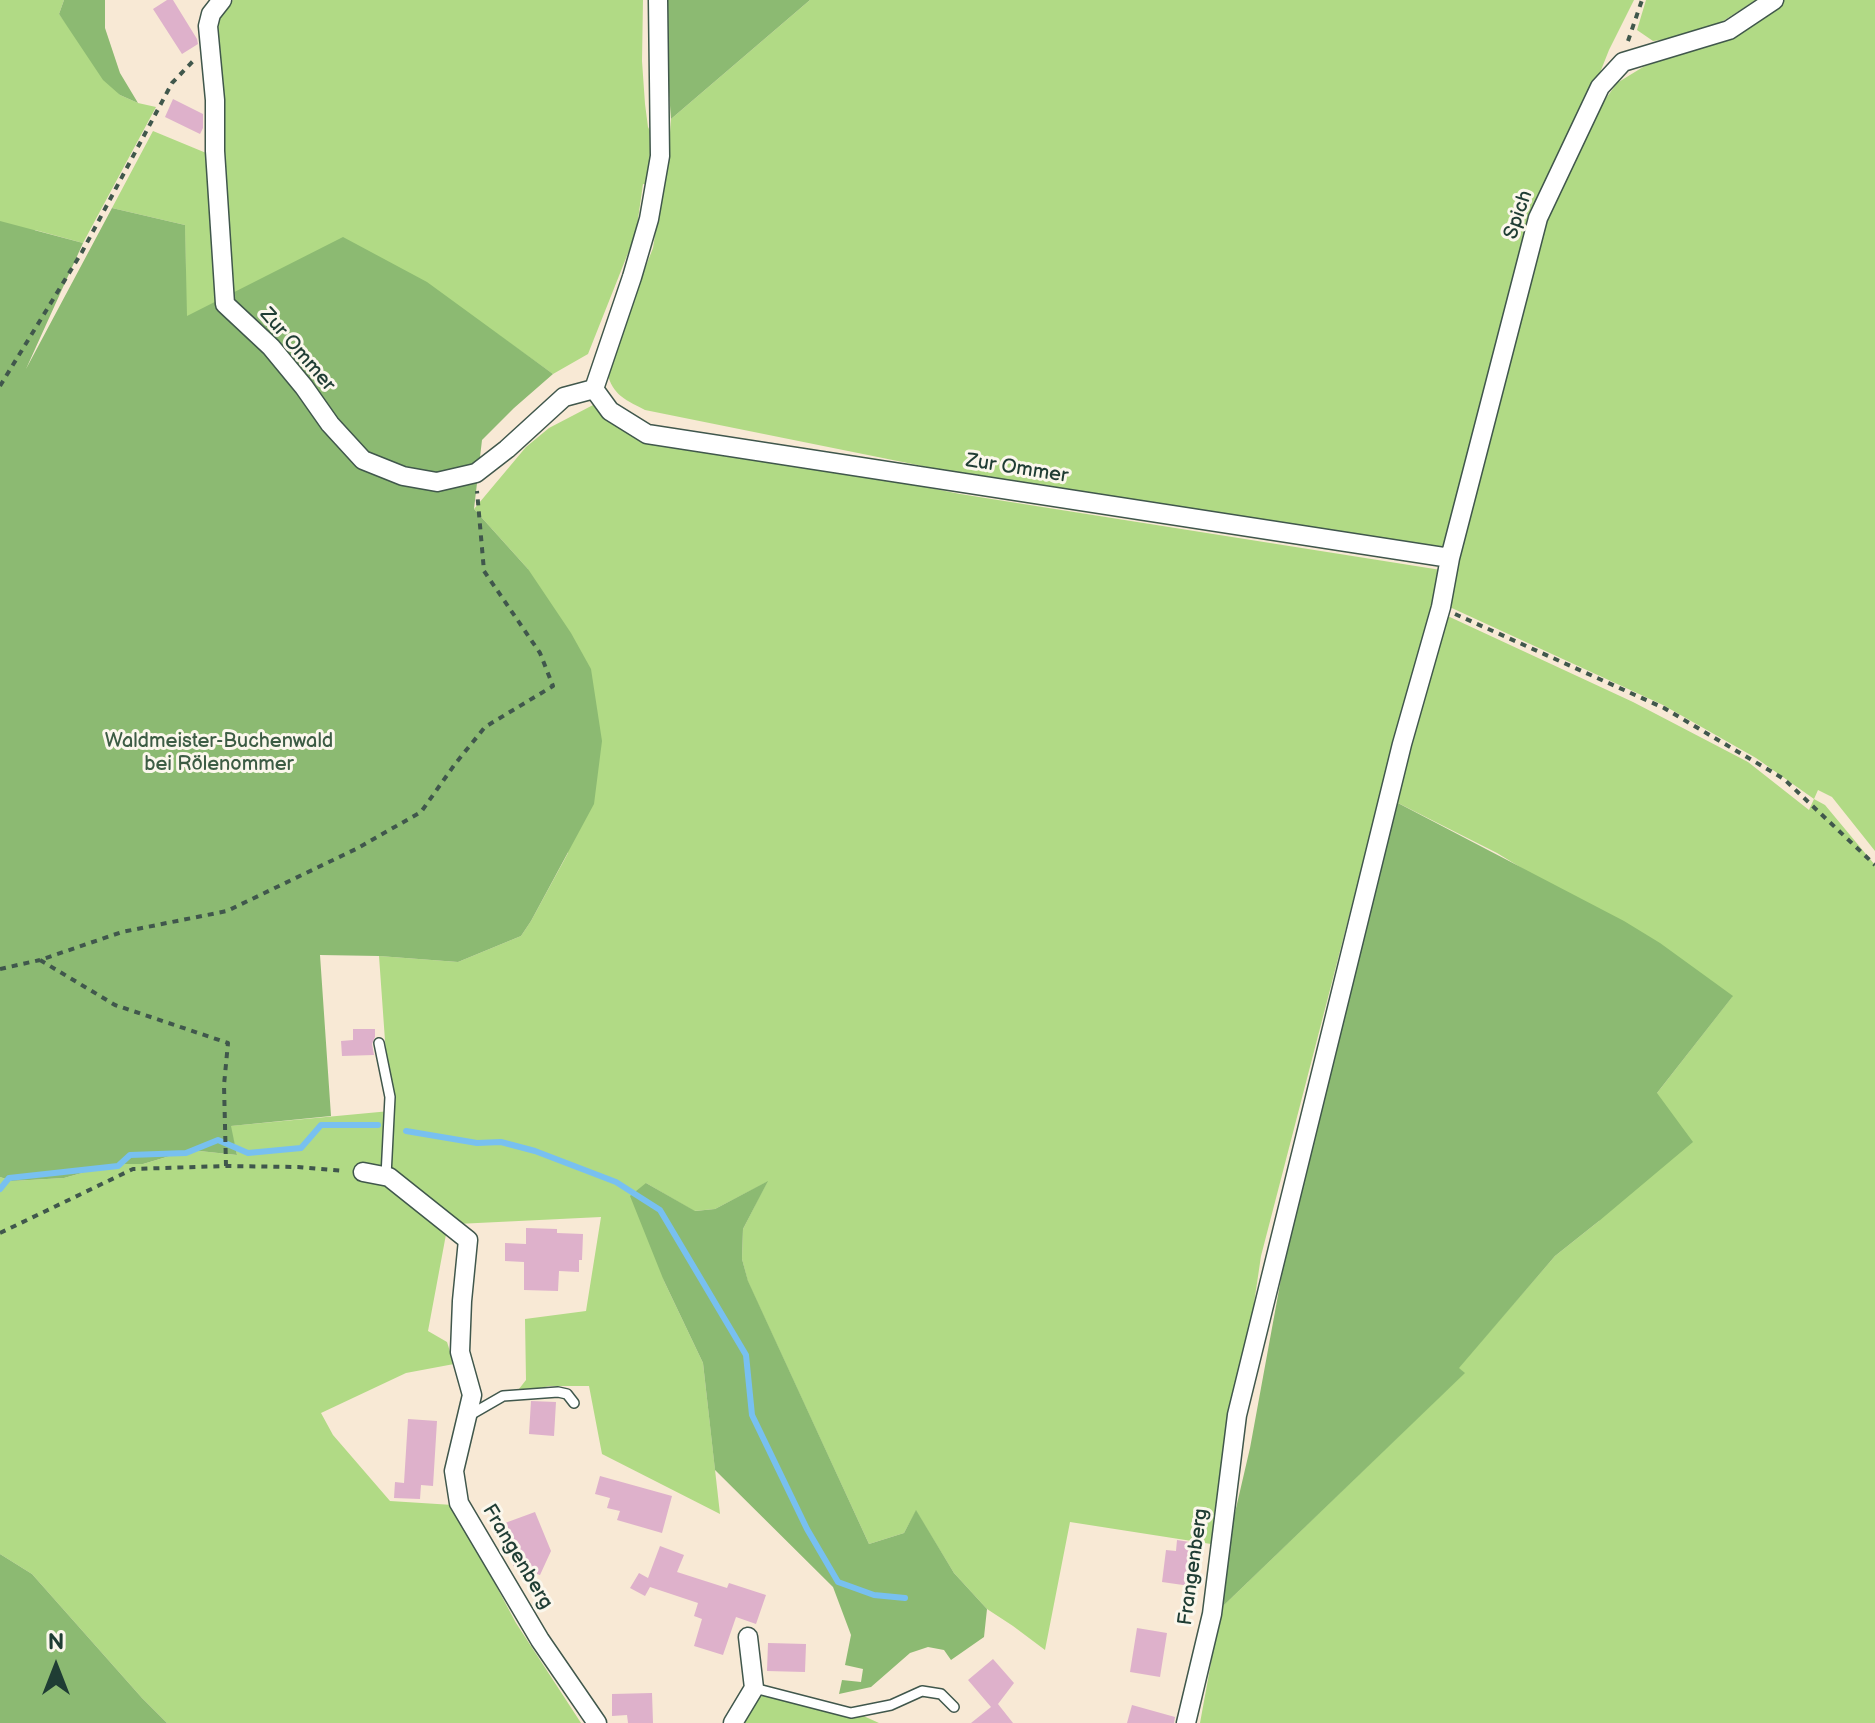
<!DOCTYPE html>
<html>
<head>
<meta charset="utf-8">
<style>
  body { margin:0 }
  #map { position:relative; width:1875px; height:1723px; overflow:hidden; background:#f8e9d5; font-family:"Balsamiq Sans",sans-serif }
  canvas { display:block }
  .north { position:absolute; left:16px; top:1627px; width:80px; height:80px; -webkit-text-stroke:6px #fbf7ec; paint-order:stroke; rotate:0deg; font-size:22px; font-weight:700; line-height:32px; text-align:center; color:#1f3d34 }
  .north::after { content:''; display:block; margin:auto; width:28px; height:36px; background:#1f3d34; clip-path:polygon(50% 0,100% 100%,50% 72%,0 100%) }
</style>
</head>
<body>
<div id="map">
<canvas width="1875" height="1723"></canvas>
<div class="north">N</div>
</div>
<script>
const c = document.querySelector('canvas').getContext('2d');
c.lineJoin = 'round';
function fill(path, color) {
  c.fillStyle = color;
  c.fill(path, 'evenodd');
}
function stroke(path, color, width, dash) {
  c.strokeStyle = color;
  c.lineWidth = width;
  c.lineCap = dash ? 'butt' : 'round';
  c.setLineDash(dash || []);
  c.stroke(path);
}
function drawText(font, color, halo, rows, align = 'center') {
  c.font = font + ' "Balsamiq Sans",sans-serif';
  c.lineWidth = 6;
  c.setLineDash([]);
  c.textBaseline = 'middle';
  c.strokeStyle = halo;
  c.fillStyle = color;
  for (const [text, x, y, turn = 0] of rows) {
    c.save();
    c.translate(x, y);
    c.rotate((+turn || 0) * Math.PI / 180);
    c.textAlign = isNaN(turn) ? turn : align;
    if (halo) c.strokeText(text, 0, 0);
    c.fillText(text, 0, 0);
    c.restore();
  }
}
fill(new Path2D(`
  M0 0H64L59 14 120 95 138 103 156 107 83 243 35 230 0 307Z
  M233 0H643L642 61 645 104 648 127 656 143 652 185 643 184 636 233 588 354 553 374 490 329 186 316 185 225 112 208 153 131 211 155 217 19Z
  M810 0H1634L1609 50 1580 123 1546 193 1445 554 962 474 645 410C622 398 611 394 606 367L653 248 669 146 671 119Z
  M1646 0H1756L1720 23 1667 39 1653 41 1637 30Z
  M1784 0H1875V851L1832 797 1818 790 1814 799 1825 805 1875 865V1723H1200L1221 1608 1464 1373 1458 1368 1555 1256 1599 1221 1657 1093 1732 997 1497 853 1394 801 1439 612 1633 702 1748 762 1809 810 1814 799 1756 758 1663 705 1443 604 1550 207 1589 122 1617 83 1643 67 1731 35 1778 6Z
  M595 404 638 429 960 494 1441 570 1404 704 1261 1256 1233 1446 1211 1544 1070 1522 1045 1650 1013 1626 987 1609 954 1573 916 1511 904 1533 869 1544 748 1282 742 1259 743 1229 767 1182 715 1209 694 1211 646 1183 664 1281 703 1363 720 1514 602 1454 589 1386H549L515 1394 526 1380 525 1319 586 1311 601 1217 457 1224 447 1229 428 1331 447 1342 454 1364 406 1373 321 1413 333 1435 390 1501 453 1505 516 1623 581 1723H167L142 1698 32 1574 0 1554V1177L12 1181 64 1178 114 1164H143L190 1150 237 1155 230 1126 390 1111 379 956 458 962 521 936 531 921 568 853 528 569 474 509 526 447 549 428Z
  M760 1687 798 1705 837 1704 879 1723H739Z`), '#b1da85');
fill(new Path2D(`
  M64 0H105V28L120 73 138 103 120 95 103 80 59 14Z
  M666 0H810L671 119 668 79Z
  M112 208 185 225 187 316 343 237 427 282 553 374 514 408 482 440 474 509 528 569 571 633 591 669 602 741 594 804 531 921 521 936 458 962 379 956 320 955 331 1116 231 1126 237 1155 190 1150 143 1164H114L64 1178 12 1181 0 1177V221L83 243 26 369Z
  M1394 801 1624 921 1660 943 1733 996 1657 1093 1693 1142 1599 1221 1555 1256 1459 1368 1465 1373 1221 1608 1227 1547 1250 1448 1298 1186Z
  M768 1181 743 1229 742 1259 748 1281 869 1544 904 1533 916 1510 954 1573 987 1609 984 1637 951 1660 944 1650 928 1647 910 1653 871 1687 839 1694 842 1680 861 1682 863 1669 845 1665 851 1635 833 1587 715 1470 703 1363 664 1281 630 1196 646 1183 695 1211 715 1209Z
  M0 1554 32 1574 142 1698 167 1723H0Z`), '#8cba72');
stroke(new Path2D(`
  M406 1131 477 1143 501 1142 535 1151 616 1182 660 1210 746 1355 752 1415 807 1529 838 1582 874 1595 905 1598
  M0 1189 9 1178 118 1166 130 1155 186 1153 218 1140 248 1153 301 1148 321 1125H378`), '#78c0f0', 6);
fill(new Path2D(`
  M167 0H173L197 39 198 44 182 54 153 9Z
  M173 99 203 114V128L200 134 165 117Z
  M353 1029H375V1037L372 1044 374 1055 342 1056 341 1041 353 1040Z
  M526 1228 557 1229V1233L583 1234 582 1260H579V1272L559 1271 558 1291 524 1290V1262L505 1261V1243L526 1244Z
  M531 1401 556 1402 554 1436 529 1434Z
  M408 1419 437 1421 433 1486 421 1485 420 1499 394 1498 395 1482 404 1483Z
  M600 1476 672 1496 662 1533 617 1520 620 1511 607 1508 610 1498 595 1494Z
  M535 1512 551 1551 540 1575 513 1566 518 1551 505 1523Z
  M1177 1540 1196 1543 1190 1586 1162 1582 1166 1550 1176 1551Z
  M660 1546 684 1555 677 1572 727 1588 729 1583 766 1595 756 1624 736 1617 723 1655 694 1646 702 1619 694 1616 698 1603 650 1587 645 1596 630 1588 639 1573 648 1578Z
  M1137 1628 1167 1633 1160 1677 1130 1672Z
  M768 1643 806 1644 805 1672 767 1671Z
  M993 1659 1014 1683 998 1704 1013 1723H971L991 1707 968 1680Z
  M652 1693 653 1723H628L627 1715 612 1716V1694Z
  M1132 1705 1175 1717 1174 1723H1127Z`), '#deb1cb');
const lane = new Path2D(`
  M379 1043 390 1097 386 1176
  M470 1415 503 1396 558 1392 567 1394 574 1403
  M754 1688 851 1713 891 1705 922 1691 941 1694 954 1707`);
const street = new Path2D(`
  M222 0 211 14 208 26 215 100V151L225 304 271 347 304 387 330 424 363 460 403 476 437 482 476 473 507 449 564 397 594 389
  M594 389 610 411 647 434 1450 558
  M594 389 632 277 649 219 660 156 658 0
  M363 1172 389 1177 468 1240 462 1301 460 1352 472 1395 454 1471 459 1503 540 1640 597 1723
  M733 1723 754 1688 748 1637
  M1186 1723 1212 1614 1237 1415 1402 744 1441 607 1450 558 1538 218 1600 87 1623 62 1729 30 1774 0`);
stroke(lane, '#40574c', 12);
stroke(street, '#40574c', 21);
stroke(new Path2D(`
  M1628 41 1642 0
  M0 386 82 252 172 83 195 59
  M1455 614 1664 708 1784 779 1875 865
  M0 969 40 960
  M226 1166 224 1085 228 1043 115 1005 40 960 122 932 227 911 356 849 421 812 455 764 485 727 553 686 540 653 484 571 477 491
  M0 1233 133 1169 226 1166 298 1167 344 1171`), '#40574c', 4, [6, 6]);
stroke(lane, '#fff', 9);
stroke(street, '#fff', 18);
drawText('20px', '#1f3d34', '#fbf7ec', [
  ["Spich",1519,215,-71],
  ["Zur Ommer",297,350,49],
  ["Zur Ommer",1017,469,9],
  ["Frangenberg",517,1557,59],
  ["Frangenberg",1194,1567,-82]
]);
drawText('20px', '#3c5c44', '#fbf7ec', [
  ["Waldmeister-Buchenwald",219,742],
  ["bei Rölenommer",219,765]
]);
</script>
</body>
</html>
